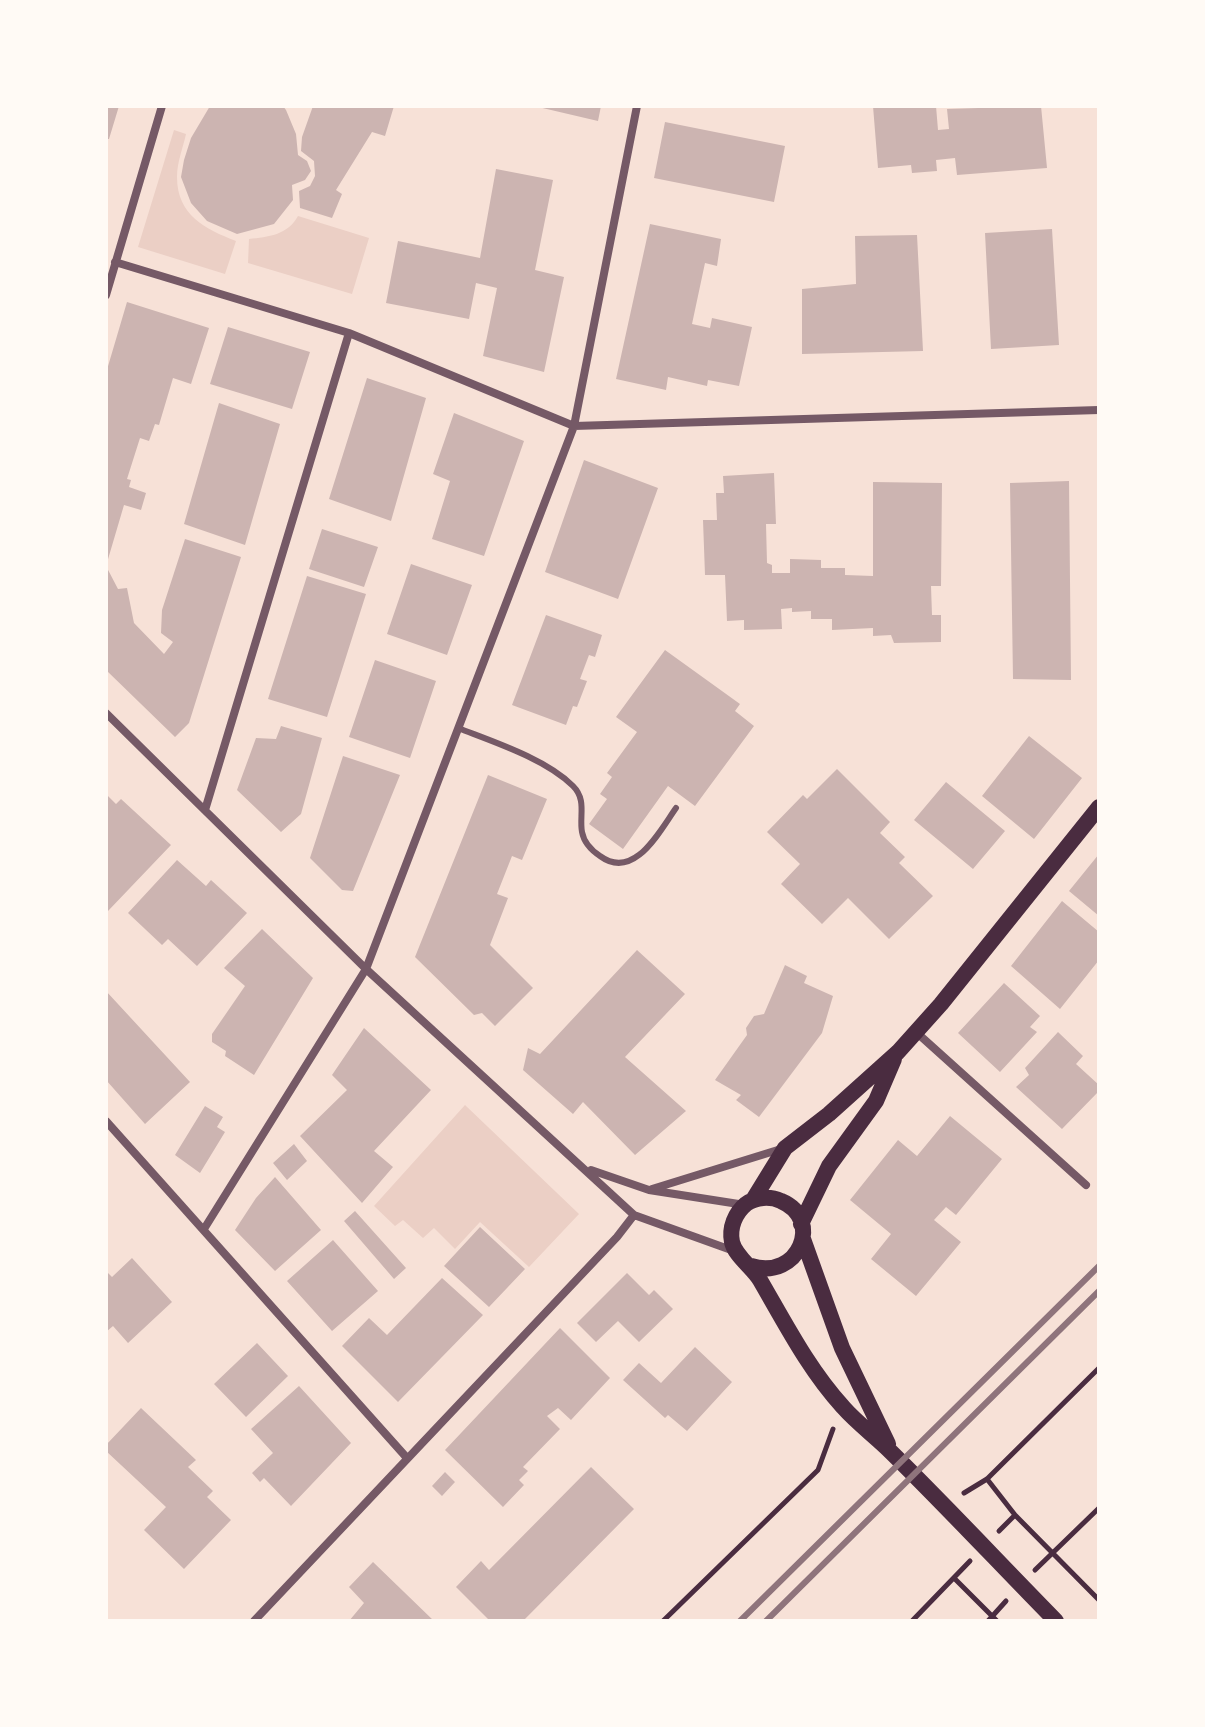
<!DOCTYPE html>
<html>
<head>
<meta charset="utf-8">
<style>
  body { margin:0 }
  #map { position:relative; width:1205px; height:1727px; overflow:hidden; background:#f7e1d7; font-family:"Space Grotesk",sans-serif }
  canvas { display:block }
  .frame { position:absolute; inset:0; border:108px solid #fffaf5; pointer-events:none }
</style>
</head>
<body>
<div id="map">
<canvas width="1205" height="1727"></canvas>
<div class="frame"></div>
</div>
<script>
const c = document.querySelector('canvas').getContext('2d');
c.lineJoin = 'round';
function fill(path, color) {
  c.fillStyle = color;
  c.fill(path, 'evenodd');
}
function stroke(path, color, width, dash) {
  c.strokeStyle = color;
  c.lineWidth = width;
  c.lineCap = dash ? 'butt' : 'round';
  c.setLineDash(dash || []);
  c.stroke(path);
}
fill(new Path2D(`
  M174 130 186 134C183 148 177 162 177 177 177 215 205 229 236 241L225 274 138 247Z
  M298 216 369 238 352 294 248 263 249 239C268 237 288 235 298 216Z
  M465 1105 579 1214 529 1267 480 1222 455 1249 434 1228 423 1238 403 1220 395 1226 374 1206Z`), '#ebcfc5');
fill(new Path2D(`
  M106 106H119L109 139H106Z
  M210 106H283L286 110 296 134 298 155 307 161 311 171 305 180 292 185 293 200 274 224 237 234 207 221 191 203 181 177 184 160 191 138Z
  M313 106H394L385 136 372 132 336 190 342 194 332 218 300 208 299 191 310 186 315 176 314 161 301 151 302 137Z
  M534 106H601L598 121Z
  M873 106H936L938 130 949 129 947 109 1041 106 1047 168 957 175 955 158 936 160 937 171 912 173 911 165 878 168Z
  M665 122 785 146 774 202 654 178Z
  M496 169 553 180 535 270 564 277 544 372 483 356 497 288 476 283 469 319 386 303 398 241 480 258Z
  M650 224 721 239 717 266 705 263 692 324 710 328 712 318 752 327 739 386 708 380 707 386 668 377 666 390 616 379Z
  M1052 229 1059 345 991 349 985 233Z
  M917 235 923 351 802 354V289L856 284 855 236Z
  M127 302 209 328 191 384 173 378 159 425 155 424 149 441 140 438 127 479 131 480 129 487 146 493 141 510 124 505 106 566 118 589 127 588 134 623 164 654 173 642 161 633 162 610 185 539 241 557 189 723 175 737 106 670V373Z
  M228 327 310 352 292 409 210 384Z
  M367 378 426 398 391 521 329 499Z
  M219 403 280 424 245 545 184 524Z
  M454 413 524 441 484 556 432 539 450 481 433 474Z
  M584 460 658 488 618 599 545 572Z
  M774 473 776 524H766L767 563 772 565V573H790V559L821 560V568H845V575L873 576V482L942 483 941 586H931L932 615H941V642L894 643 891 635 873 636V628L832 630V619H811V611L792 612V608L781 609 782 629 744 630V620L727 621 725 575H705L703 520H717L716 493H724L723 476Z
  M1069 481 1071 680 1013 679 1010 483Z
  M322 529 378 547 364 587 309 569Z
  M411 564 472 585 447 655 387 634Z
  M307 576 366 594 327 717 268 699Z
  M546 615 602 635 595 657 589 655 580 679 587 681 577 707 573 706 566 725 512 705Z
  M665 650 740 704 735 711 754 726 695 806 668 786 623 849 589 824 607 799 600 794 612 777 607 773 637 732 616 717Z
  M375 660 436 681 410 758 349 737Z
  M281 726 322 738 301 814 281 832 237 790 256 738 276 739Z
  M1029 736 1082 778 1034 839 982 796Z
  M343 756 400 775 353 891 342 890 310 858Z
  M837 769 890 822 880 833 905 857 899 863 933 896 889 939 848 898 822 924 781 884 800 864 767 832 803 795 807 799Z
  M488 775 547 799 522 860 512 856 497 894 508 898 490 945 533 988 495 1026 482 1013 474 1015 415 957Z
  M946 782 1005 831 973 869 914 820Z
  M106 794 116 804 121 799 171 845 108 911Z
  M1099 854V916L1069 891Z
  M177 860 206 886 211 880 247 913 197 966 168 939 162 945 128 913Z
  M1062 901 1099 932V960L1060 1009 1011 966Z
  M262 929 313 978 254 1075 225 1056 226 1051 212 1042V1034L245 986 224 968Z
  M637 950 685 994 625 1057 686 1111 635 1155 583 1102 573 1114 523 1070 528 1048 540 1054Z
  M785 965 807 976 804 983 833 996 822 1033 759 1117 736 1100 741 1095 715 1080 747 1035 746 1028 754 1016 764 1014Z
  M1004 983 1040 1016 1030 1027 1037 1032 1000 1072 958 1033Z
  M106 991 190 1082 145 1124 106 1080Z
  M364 1028 431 1090 374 1151 393 1167 362 1203 300 1136 347 1090 332 1075Z
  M1058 1032 1083 1056 1076 1064 1099 1085V1091L1062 1129 1016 1087 1029 1075 1025 1068Z
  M205 1106 223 1117 217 1127 225 1132 200 1173 175 1155Z
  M950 1116 1002 1159 956 1215 946 1207 934 1220 961 1242 916 1296 871 1259 891 1234 850 1200 898 1140 917 1156Z
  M294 1144 307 1161 287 1180 273 1163Z
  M275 1177 321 1230 275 1271 235 1230 256 1198Z
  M355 1211 406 1268 394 1279 344 1221Z
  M480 1227 525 1269 489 1307 444 1266Z
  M333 1240 378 1291 332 1331 287 1281Z
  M132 1258 172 1302 128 1343 113 1326 106 1332V1276L108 1273 112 1277Z
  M627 1273 649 1295 654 1290 673 1309 639 1342 618 1321 596 1342 577 1323Z
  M442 1278 483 1315 398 1402 342 1346 369 1318 387 1335Z
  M560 1328 610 1378 571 1420 558 1408 547 1416 560 1429 523 1467 528 1471 519 1480 524 1485 503 1507 445 1450Z
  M257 1343 288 1376 246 1417 214 1384Z
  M695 1347 732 1382 687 1431 668 1415 665 1418 623 1380 639 1363 661 1383Z
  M299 1386 351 1443 291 1506 264 1478 260 1482 252 1473 273 1453 251 1429Z
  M141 1408 196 1460 188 1467 213 1491 207 1497 231 1520 184 1569 144 1530 166 1507 106 1451V1445Z
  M591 1467 634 1509 523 1621H490L456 1587 481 1561 489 1570Z
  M445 1472 455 1482 442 1496 432 1486Z
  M373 1562 434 1621H349L364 1603 349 1587Z`), '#ccb4b1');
stroke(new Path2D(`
  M987 1479 1015 1515 1099 1600
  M964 1493 987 1479 1099 1368
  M999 1531 1015 1515
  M1035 1570 1099 1508
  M954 1578 997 1621
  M663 1621 818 1470 833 1429
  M912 1621 970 1561
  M988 1621 1006 1601`), '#4a2c40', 5);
stroke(new Path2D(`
  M458 728C494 742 546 759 573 786 587 800 579 816 582 832 584 843 591 850 600 856 634 881 659 832 676 808`), '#755966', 6);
stroke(new Path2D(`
  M115 262 349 333 574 426 1099 410
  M106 295 162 106
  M106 713 366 969 634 1215 734 1251
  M205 810 349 333
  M916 1032 1086 1185
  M106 1121 407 1458
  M591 1170 649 1190 745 1205
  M652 1189 781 1149
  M204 1229 366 969 574 426 637 106
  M254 1621 617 1237 634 1215`), '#755966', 8);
stroke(new Path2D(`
  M753 1200 785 1148 829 1114 898 1052 941 1004 1099 807
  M801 1224 829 1166 876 1101 894 1059
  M803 1239 842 1348 888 1444
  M751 1266C799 1281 824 1219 781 1201 770 1196 756 1197 746 1204 735 1213 729 1228 732 1242 735 1256 752 1267 760 1280 785 1323 809 1370 843 1407 857 1423 876 1437 891 1452 947 1507 1001 1565 1056 1621`), '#4a2c40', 16);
stroke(new Path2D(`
  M740 1621 1099 1266
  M766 1621 1099 1291`), '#8f747c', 6);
</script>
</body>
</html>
